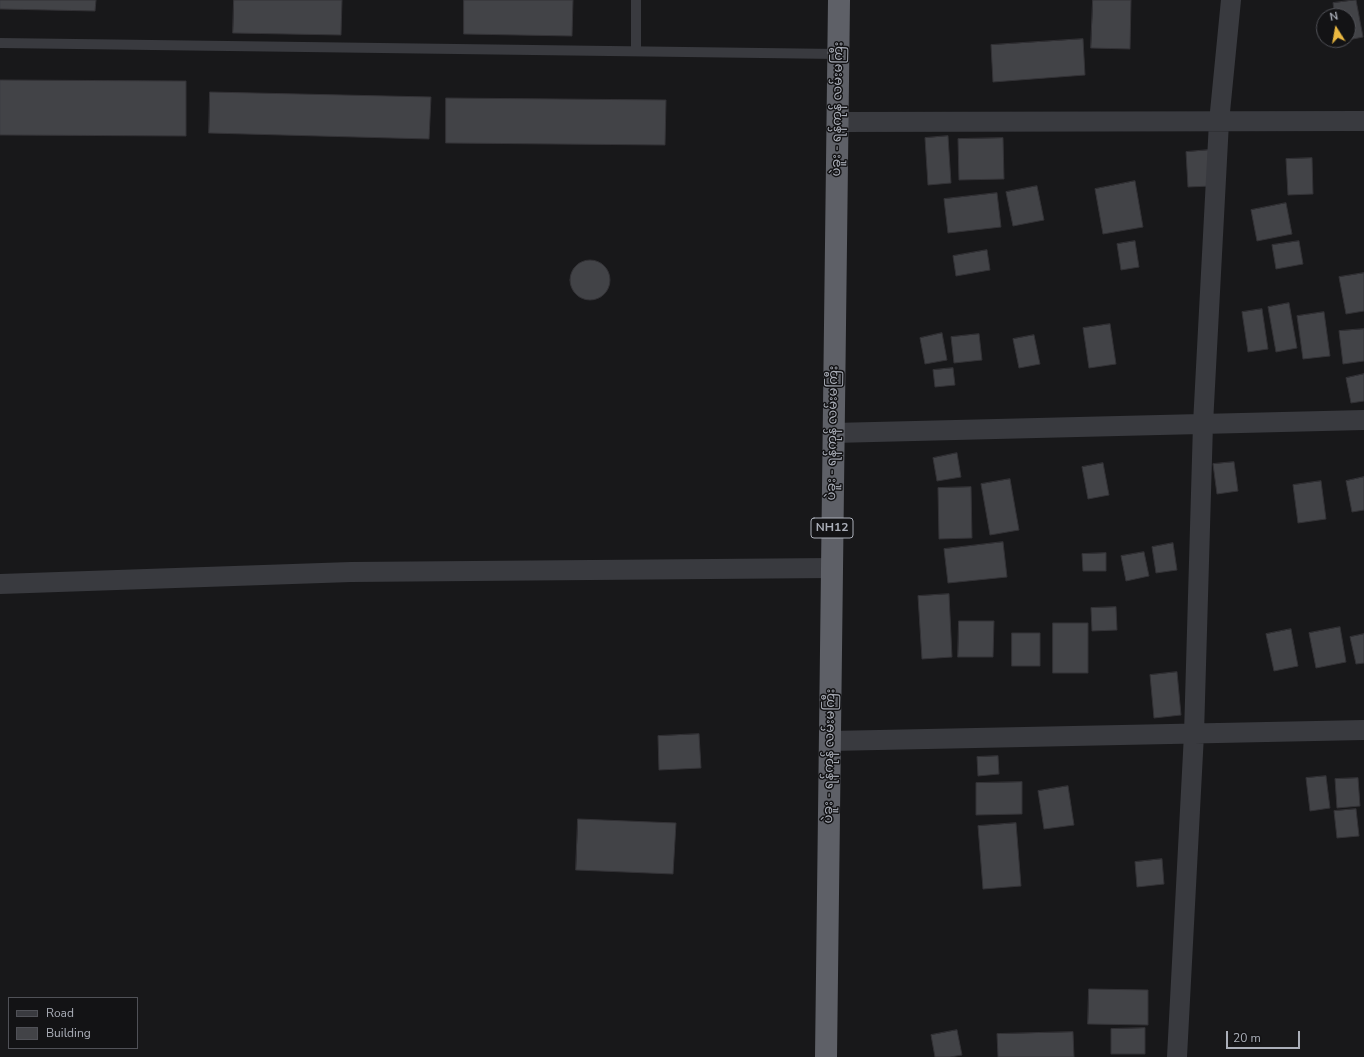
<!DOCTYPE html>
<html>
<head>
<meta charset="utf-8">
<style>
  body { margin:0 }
  #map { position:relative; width:1364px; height:1057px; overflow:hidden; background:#18181a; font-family:"Nunito Sans",sans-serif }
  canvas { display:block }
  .legend { position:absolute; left:8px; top:997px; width:130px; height:52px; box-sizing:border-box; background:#131315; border:1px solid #505157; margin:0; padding:5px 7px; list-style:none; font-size:12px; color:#abafb9 }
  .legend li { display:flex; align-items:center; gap:8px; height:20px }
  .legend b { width:20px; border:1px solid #505157 }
  .north { position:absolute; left:1316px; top:8px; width:40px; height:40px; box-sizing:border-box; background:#131315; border:1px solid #505157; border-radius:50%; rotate:349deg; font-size:11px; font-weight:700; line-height:16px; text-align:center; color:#abafb9 }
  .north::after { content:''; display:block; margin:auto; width:14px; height:18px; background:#eab841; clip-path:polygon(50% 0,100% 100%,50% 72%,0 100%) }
  .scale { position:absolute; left:1226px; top:1031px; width:74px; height:18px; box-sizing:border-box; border:2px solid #abafb9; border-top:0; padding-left:5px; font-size:12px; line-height:14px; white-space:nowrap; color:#abafb9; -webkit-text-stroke:3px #131315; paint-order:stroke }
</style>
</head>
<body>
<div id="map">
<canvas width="1364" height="1057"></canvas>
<ul class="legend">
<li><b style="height:5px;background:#393a3f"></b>Road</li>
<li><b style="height:11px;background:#424347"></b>Building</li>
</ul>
<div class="north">N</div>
<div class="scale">20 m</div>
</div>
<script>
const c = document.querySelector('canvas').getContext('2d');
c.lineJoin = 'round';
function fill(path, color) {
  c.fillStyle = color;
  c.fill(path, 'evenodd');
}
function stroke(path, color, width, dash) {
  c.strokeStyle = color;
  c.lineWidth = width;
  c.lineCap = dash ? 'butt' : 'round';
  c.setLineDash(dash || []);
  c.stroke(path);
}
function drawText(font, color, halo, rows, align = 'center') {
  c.font = font + ' "Nunito Sans","Noto Sans Myanmar",sans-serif';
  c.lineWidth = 3;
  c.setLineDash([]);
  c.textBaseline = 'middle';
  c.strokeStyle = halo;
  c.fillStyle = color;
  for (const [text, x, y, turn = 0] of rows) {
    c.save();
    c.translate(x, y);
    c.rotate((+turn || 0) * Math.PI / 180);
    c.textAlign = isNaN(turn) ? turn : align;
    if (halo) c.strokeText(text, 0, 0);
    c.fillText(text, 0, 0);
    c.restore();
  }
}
const building = new Path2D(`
  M0 0H96L95 11 0 9Z
  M234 0H342L341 35 233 33Z
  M464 0H573L572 36 464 34Z
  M1093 0H1131L1130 49 1091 48Z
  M1356 0 1363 37 1348 40V16H1335L1333 3Z
  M1083 39 1085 75 993 82 991 45Z
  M0 80 186 81V136L0 135Z
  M210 92 431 97 429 139 209 133Z
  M446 98 666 100 665 145 446 143Z
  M948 136 951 183 928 185 925 138Z
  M1003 138 1004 179 959 180 958 139Z
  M1209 150 1211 186 1188 187 1186 152Z
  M1312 158 1313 194 1288 195 1286 159Z
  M1135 181 1143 227 1103 234 1095 189Z
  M1037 186 1044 220 1013 226 1006 192Z
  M997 193 1001 227 948 233 944 199Z
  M1286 203 1292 234 1257 241 1251 210Z
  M1135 241 1139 267 1121 270 1117 244Z
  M1299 241 1303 264 1276 269 1272 245Z
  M987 250 990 270 956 276 953 256Z
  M570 280a20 20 0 1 1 40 0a20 20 0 1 1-40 0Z
  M1364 273V311L1346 314 1339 277Z
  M1289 303 1297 348 1276 352 1268 307Z
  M1262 309 1268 349 1248 352 1242 312Z
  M1324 312 1330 356 1303 359 1297 316Z
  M1110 324 1116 364 1089 368 1083 328Z
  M1364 329V361L1343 364 1339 331Z
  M942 333 947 360 925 364 920 338Z
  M979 334 982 360 954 363 951 337Z
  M1034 335 1040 364 1019 368 1013 339Z
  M953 368 955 385 935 387 933 370Z
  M1364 374V401L1351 403 1346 378Z
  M957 453 961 477 937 481 933 458Z
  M1234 462 1238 491 1217 494 1213 464Z
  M1103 463 1109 495 1088 499 1082 467Z
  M1364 477V510L1352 512 1346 481Z
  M1010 479 1019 530 990 535 981 484Z
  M1321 481 1326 519 1298 523 1293 485Z
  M971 487 972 538 939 539 938 488Z
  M1003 542 1007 577 948 583 944 549Z
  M1173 543 1177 570 1156 573 1152 547Z
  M1144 552 1149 576 1126 581 1121 556Z
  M1106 553V571H1083L1082 554Z
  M949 594 952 657 922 659 918 596Z
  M1116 607 1117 630 1092 631 1091 608Z
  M959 621H994L993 657H958Z
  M1053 623H1088V673H1053Z
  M1340 627 1346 662 1316 668 1309 633Z
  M1291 629 1298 666 1274 671 1266 634Z
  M1012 633H1040V666H1012Z
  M1364 634V663L1356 664 1350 637Z
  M1177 672 1181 715 1154 718 1150 675Z
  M699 734 701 768 659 770 658 736Z
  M998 756 999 774 978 776 977 757Z
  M1326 776 1330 808 1310 811 1306 778Z
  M1358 778 1360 806 1337 808 1335 779Z
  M1022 782V814L976 815V783Z
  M1068 786 1074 825 1044 829 1038 791Z
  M1356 809 1359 836 1337 838 1334 811Z
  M578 819 676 823 673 874 576 870Z
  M1016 823 1021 886 983 889 978 826Z
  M1162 859 1164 884 1137 887 1135 862Z
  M1089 989 1148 990V1025L1088 1024Z
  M1145 1028V1054H1111V1029Z
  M957 1030 962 1055 950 1057H935L931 1035Z
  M1073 1032 1074 1057H998L997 1034Z`);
fill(building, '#424347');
stroke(building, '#333236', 1);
stroke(new Path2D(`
  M0 43 838 54
  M636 51V0`), '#393a3f', 10);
stroke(new Path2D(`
  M837 122 1364 121
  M833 433 1364 420
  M0 584 351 572 832 568
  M830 741 1364 730
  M1177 1057 1194 734 1203 424 1219 122 1231 0`), '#393a3f', 20);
stroke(new Path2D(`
  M826 1057 839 0`), '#5e6067', 22);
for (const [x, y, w] of [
  [832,528,42]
]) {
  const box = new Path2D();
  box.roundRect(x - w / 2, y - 10, w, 20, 3);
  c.fillStyle = '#131315';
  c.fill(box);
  stroke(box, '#abafb9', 1);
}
drawText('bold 12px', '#abafb9', null, [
  ["NH12",832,528]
]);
drawText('13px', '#abafb9', '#131315', [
  ["ပဲခူး - ရန်ကုန် လမ်းမကြီး",838,109,-89],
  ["ပဲခူး - ရန်ကုန် လမ်းမကြီး",833,433,-89],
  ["ပဲခူး - ရန်ကုန် လမ်းမကြီး",830,756,-89]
]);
</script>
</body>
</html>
